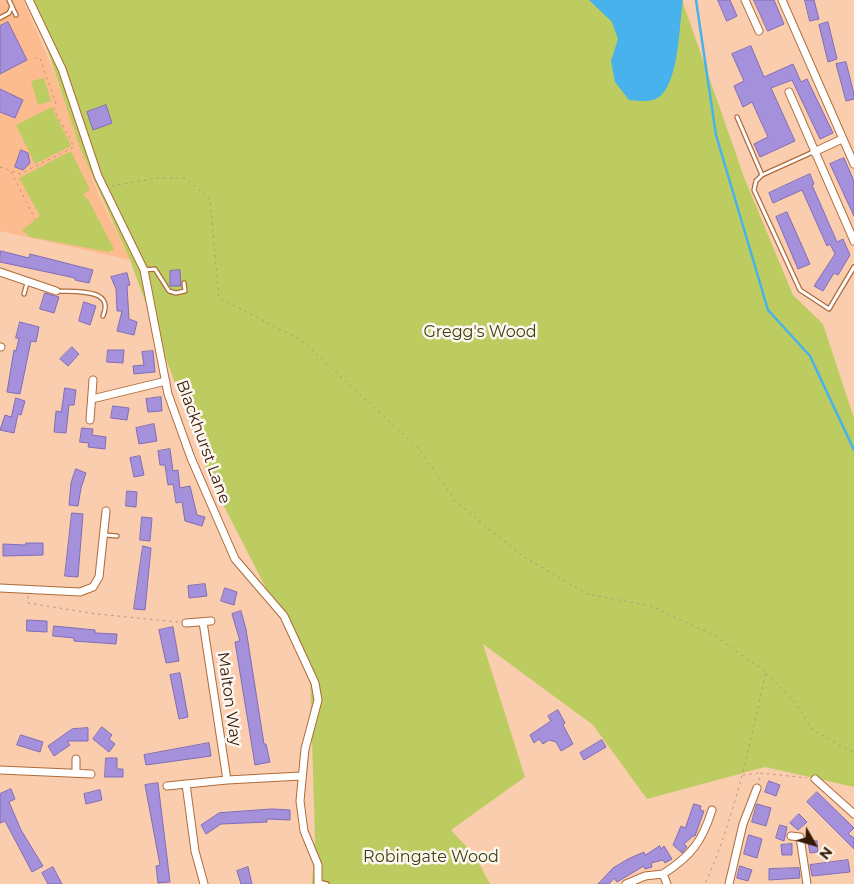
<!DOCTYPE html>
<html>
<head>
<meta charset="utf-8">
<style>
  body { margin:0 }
  #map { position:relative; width:854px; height:884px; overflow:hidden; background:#facdae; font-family:Montserrat,sans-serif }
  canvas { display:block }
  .north { position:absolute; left:789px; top:819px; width:50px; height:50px; -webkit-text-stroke:4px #fef7f1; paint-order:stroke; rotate:128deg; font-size:14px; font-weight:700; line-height:20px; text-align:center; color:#351904 }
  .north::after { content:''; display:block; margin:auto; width:18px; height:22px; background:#351904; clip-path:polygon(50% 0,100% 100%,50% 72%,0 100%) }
</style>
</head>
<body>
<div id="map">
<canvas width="854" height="884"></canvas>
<div class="north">N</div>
</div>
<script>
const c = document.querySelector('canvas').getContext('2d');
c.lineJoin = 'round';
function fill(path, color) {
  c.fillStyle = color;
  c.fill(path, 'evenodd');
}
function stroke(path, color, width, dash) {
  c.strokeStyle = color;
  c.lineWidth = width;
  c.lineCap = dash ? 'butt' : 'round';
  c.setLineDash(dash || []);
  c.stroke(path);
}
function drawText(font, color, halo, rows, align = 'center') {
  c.font = font + ' Montserrat,sans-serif';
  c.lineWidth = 5;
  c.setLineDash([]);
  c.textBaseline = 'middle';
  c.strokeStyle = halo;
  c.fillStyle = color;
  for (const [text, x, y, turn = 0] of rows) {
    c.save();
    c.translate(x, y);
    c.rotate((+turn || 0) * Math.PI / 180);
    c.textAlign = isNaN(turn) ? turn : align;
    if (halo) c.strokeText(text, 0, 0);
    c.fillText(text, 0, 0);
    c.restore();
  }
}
fill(new Path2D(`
  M0 0H23L52 67 98 193 130 260 0 231Z`), '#fcbc8f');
fill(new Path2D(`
  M31 0H682L744 177 793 295 823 324 854 418V787L765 767 647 799 593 725 483 644 525 777 451 830 475 856 490 884H312L315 839 310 674 210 479 130 260 80 148Z
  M44 78 51 101 38 105 31 81Z
  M52 107 71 146 35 164 16 125Z
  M71 151 90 190 83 194 89 201 114 249 109 252 30 237 22 230 40 216 19 178Z`), '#bdcc61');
fill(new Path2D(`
  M589 0H683C679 23 680 87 656 99 648 102 638 101 629 100L615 82 611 61 618 39 612 22Z`), '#47b2eb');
stroke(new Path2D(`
  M696 0 716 135 768 310 810 356 854 450`), '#47b2eb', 2.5);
const building = new Path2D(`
  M718 0H730L737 16 727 21Z
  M754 0H774L784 24 768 31Z
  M805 0H814L819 19 810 21Z
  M8 22 27 60 0 74V26Z
  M828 22 837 59 828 62 819 25Z
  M751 46 764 77 793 64 801 82 807 79 833 133 820 139 792 80 771 88 795 141 760 157 754 144 768 137 752 102 743 107 734 86 744 81 732 54Z
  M846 62 854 94V99L846 101 836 64Z
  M0 89 23 100 15 118 0 112Z
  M106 105 112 123 93 130 87 112Z
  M21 150 28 153 30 163 23 170 15 167Z
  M844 158 854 181V216L830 164Z
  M810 174 814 184 812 185 837 242 843 239 850 255 838 275 834 273 823 291 814 286 835 254 830 244 827 246 802 190 773 203 769 193Z
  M787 212 810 264 798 269 776 217Z
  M1 251 29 258 30 254 93 270 89 283 75 280V278L0 262Z
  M180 270 181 286H170V271Z
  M127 273 130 285 127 286 129 319 137 322 134 335 117 331 122 311H117L116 289 111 277Z
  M45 293 59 297 54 313 40 309Z
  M84 302 96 306 90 325 79 321Z
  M20 322 39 327 36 342 31 341 20 394 7 392 14 350 16 351 19 338H16Z
  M72 347 79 354 68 366 60 359Z
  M108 350H124L123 363 107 362Z
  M153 351 155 372 134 374 133 366 144 365 142 352Z
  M65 388 76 390 74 405H69L66 433 54 432 56 411 61 412Z
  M161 397 162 411 148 412 146 399Z
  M16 398 25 401 21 415 18 414 14 433 0 430 5 415 11 417Z
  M113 406 129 408 127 420 111 418Z
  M154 424 157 441 139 444 136 428Z
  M82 428 93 429 92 435 106 437 105 449 88 447 89 443 80 442Z
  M170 449 173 471 178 470 180 488 190 486 197 515 205 517 202 526 185 521 182 502 176 503 173 484 168 485 165 465H160L158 451Z
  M140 456 144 475 134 477 130 458Z
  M76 469 86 473 81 488 78 506 69 505 71 483Z
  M127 491 137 492 136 507 126 506Z
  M72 513 83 514 78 577 65 576Z
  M142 517 152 518 150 541 140 540Z
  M26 543H43V555L3 556V544L26 545Z
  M143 546 151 548 145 610 134 609Z
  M205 584 207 596 189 598 188 586Z
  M225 588 237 592 234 605 221 601Z
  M241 611 246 629 264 744H266L270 762 255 765 235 642 240 641 232 614Z
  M27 620 47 621V632L27 631Z
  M54 626 95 630V633L117 634 116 644 74 641V638L53 636Z
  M173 627 179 661 166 663 159 630Z
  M180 673 188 717 179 719 170 675Z
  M558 710 565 723 563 725 573 744 561 751 556 742 549 740 543 744 539 739 534 743 530 735 551 721 548 716Z
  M102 727 112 735 109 739 115 744 109 752 93 739Z
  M88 728V741H67L70 745 54 756 48 746 72 729Z
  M21 735 43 742 40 752 17 745Z
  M602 740 606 747 584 760 580 753Z
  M209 743 211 756 146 765 144 755Z
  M106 758H117V769H123V777H105Z
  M769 781 780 785 776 796 765 792Z
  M158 783 170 882 158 883 156 866 160 865 145 785Z
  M11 789 15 799 9 802 21 830 43 866 32 872 5 821 0 823V794Z
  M100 790 102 800 86 804 84 794Z
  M817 792 854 828 848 834 854 838V849L807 802Z
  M694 804 701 806 700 810 704 811 695 836H693L684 844 687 847 682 853 673 845 681 826 685 828Z
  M757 804 771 808 766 826 752 822Z
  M272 809 290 810V820L267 819V822L221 824 206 834 201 825 219 813Z
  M799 814 807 822 798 830 790 823Z
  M780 825 787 827 784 841 776 838Z
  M749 835 762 839 757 858 744 854Z
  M817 841 818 852 810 853 808 842Z
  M792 844V855H782L781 845Z
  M660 846 661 849 664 846 672 859 665 863 663 860 651 863 652 867 645 869 644 866 617 882 614 878 609 884H598L613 868 628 859 644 852 645 855Z
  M848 860 850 872 812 876 810 865Z
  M740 866 752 870 748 881 737 878Z
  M53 867 62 884H48L42 873Z
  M248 867 252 884H241L237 871Z
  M799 868 800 878 769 880V869Z`);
fill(building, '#a490db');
stroke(building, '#816db5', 1);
const service = new Path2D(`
  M9 0 16 15
  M0 18 9 13 12 6
  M737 117 762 175
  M813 152 762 175 756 181 754 190 800 290 829 309 854 267
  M144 270 155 269 169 291 176 293 185 291 184 283
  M57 291C75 292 115 288 103 316
  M24 294 27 283
  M105 535 117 536
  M319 882 327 884`);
const minor = new Path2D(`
  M29 0 62 69 98 176 144 270 168 394 191 458 235 559 284 616 315 683 318 700 305 749 300 801 304 831 318 865V884
  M745 0 759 31
  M782 0 854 164
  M789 92 854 241
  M814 152 842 139
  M0 272 56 291
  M0 347H1
  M92 399 166 381
  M90 420 93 380
  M0 588 80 592 93 587 99 577 106 511
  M203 622 227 780
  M186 623 211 621
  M0 770 91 774
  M76 773V759
  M815 779 854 814
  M186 784 195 851 204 884
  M167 786 227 780 301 776
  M791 836 800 837 807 884
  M663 874C691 856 702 842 712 810
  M626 884 645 876 663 874 667 884
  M729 884 743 824 757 788`);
stroke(service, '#af6b38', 5.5);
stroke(minor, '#af6b38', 9);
stroke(new Path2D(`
  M0 167 20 174 74 147 54 109 56 104 40 58 37 59 36 57
  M11 172 35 219
  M112 186 157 178H186L210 200 219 298 301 340 419 449 455 501 521 555 587 594 651 606 713 635 766 672C750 744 735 817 705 884
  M28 596V603L97 614 178 622
  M766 673 794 701 813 730 854 753
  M743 775 759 773
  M759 780 761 773 807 778`), '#bc9579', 1, [2.5, 4]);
stroke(service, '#fff', 3);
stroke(minor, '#fff', 7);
drawText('16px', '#3d430c', '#fef7f1', [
  ["Gregg's Wood",480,332],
  ["Robingate Wood",431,857]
]);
drawText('16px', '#351904', '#fef7f1', [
  ["Blackhurst Lane",203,442,70],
  ["Malton Way",229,699,82]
]);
</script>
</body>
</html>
